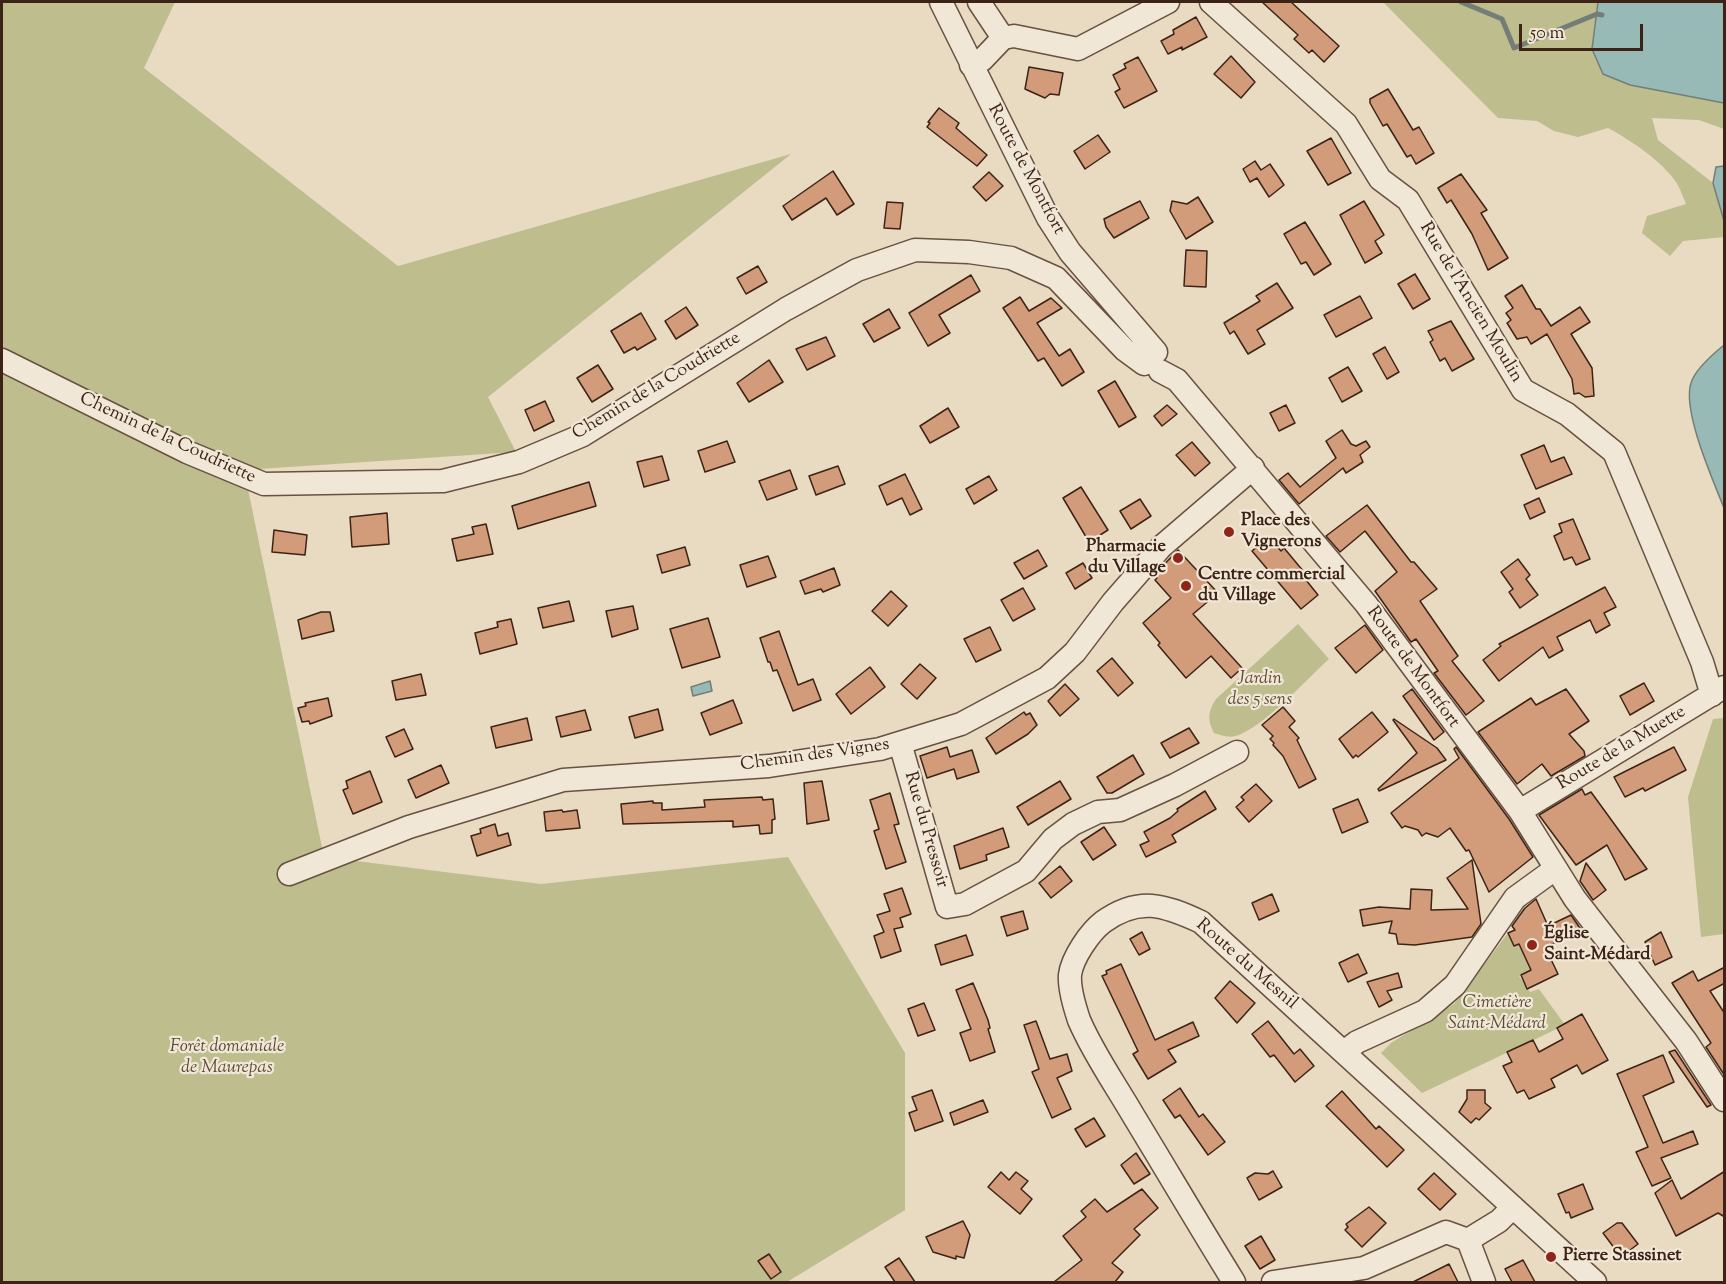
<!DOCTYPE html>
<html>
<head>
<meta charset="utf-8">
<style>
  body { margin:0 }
  #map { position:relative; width:1726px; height:1284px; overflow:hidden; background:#e9dac2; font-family:"Sorts Mill Goudy",serif }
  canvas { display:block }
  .frame { position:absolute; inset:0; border:3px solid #3d2315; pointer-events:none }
  .scale { position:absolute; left:1519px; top:24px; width:124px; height:27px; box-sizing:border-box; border:3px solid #3d2315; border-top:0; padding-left:8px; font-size:18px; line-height:21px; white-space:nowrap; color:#3d2315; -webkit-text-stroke:4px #f1e7d7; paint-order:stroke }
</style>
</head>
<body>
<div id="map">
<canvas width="1726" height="1284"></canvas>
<div class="frame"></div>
<div class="scale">50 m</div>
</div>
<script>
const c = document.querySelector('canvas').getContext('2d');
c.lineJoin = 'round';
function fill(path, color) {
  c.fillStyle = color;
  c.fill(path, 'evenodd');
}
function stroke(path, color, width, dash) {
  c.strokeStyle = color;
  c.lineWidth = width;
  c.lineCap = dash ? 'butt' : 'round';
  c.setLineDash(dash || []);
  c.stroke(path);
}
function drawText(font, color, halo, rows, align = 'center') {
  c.font = font + ' "Sorts Mill Goudy",serif';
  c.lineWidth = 4.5;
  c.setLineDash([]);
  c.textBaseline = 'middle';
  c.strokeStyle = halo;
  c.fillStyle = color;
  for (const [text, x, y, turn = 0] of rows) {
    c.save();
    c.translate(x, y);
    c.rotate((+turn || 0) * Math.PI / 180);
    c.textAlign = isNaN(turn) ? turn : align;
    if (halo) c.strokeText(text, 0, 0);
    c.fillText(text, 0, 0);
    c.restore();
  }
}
fill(new Path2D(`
  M2 2H175L144 68 398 266 791 154 488 397 516 452 244 470 324 857 541 884 788 857 905 1053V1210L787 1282H2Z
  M1383 2H1598L1592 49 1630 85 1724 103V129L1699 120 1652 118 1658 140 1713 183 1724 221V237L1683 241 1670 256 1642 233 1647 216 1686 204C1683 197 1680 188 1676 182 1661 160 1630 140 1608 128L1578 137 1554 131 1537 121 1498 118Z
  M1298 624 1329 659C1305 681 1269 721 1241 734 1231 739 1223 736 1214 733 1207 720 1208 711 1216 699Z
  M1724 718V934L1701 937 1688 797 1713 719Z
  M1508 933 1514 946 1520 943 1531 970 1519 976 1530 992 1539 989 1565 1025 1422 1093 1381 1053 1391 1043 1454 1004Z`), '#bebd8e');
const water = new Path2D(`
  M1598 2H1724V103L1630 85 1603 74 1592 49Z
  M1724 166V221L1713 183 1716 167Z
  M1724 345V508C1713 480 1682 411 1691 383 1695 369 1713 354 1724 345Z
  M710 681 712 691 693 696 691 687Z`);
fill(water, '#98bab7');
stroke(water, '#747e76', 1.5);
stroke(new Path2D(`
  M1461 2 1502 19 1514 48 1597 14 1602 15`), '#747e76', 5);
const building = new Path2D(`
  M1262 2H1291L1339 46 1324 62 1312 50 1309 53 1294 39 1298 35Z
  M1196 17 1207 37 1182 50V47L1168 54 1161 41 1174 34 1173 30Z
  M1231 56 1255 82 1241 98 1214 74Z
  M1138 57 1157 91 1124 108 1115 92 1120 89 1113 75 1126 68 1124 64Z
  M1029 67 1063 73 1059 95 1050 94 1045 98 1025 89Z
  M1388 89 1413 130 1419 127 1434 153 1416 164 1411 155 1407 157 1387 124 1383 126 1370 103V99Z
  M939 108 959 123 956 128 987 155 977 166 927 127 930 123 928 122Z
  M1098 135 1110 152 1085 169 1074 151Z
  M1331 138 1351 173 1328 185 1307 151Z
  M1255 161 1261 170 1270 164 1284 185 1269 197 1257 178 1250 182 1243 169Z
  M833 171 854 204 837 215 826 198 792 220 783 206Z
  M989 172 1003 186 986 201 973 187Z
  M1461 174 1487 210 1481 213 1508 258 1488 270 1472 234 1451 200 1447 203 1438 188Z
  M1198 197 1213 222 1186 239 1170 211 1172 201 1187 204Z
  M1140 201 1149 218 1114 238 1106 227 1104 219Z
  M1364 201 1384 235 1375 241 1382 253 1365 263 1340 215Z
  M887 202 903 203 900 229 884 228Z
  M1305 222 1331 264 1314 275 1306 262 1301 264 1284 234Z
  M1186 250 1207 251 1206 287 1184 286Z
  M758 266 767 282 746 294 737 278Z
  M1415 274 1430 299 1413 309 1398 284Z
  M971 275 980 291 939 315 950 333 928 346 909 313Z
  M1277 283 1293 308 1257 330 1265 344 1248 354 1234 331 1230 334 1224 323 1260 301 1256 296Z
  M1522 285 1536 309H1540L1551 326 1580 307 1590 322 1571 334 1592 368 1594 396 1585 397 1579 393 1574 394 1572 379 1547 334 1531 344 1527 337 1517 339 1507 323 1511 320 1506 313 1513 308 1505 296Z
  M1360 296 1372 318 1336 337 1324 315Z
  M1020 297 1029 311 1051 298 1062 308 1037 323 1059 356 1070 349 1084 372 1062 386 1044 358 1038 361 1003 308Z
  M686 307 698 325 676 339 665 321Z
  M889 309 900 328 874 342 863 324Z
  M641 313 656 339 637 350 635 347 624 353 611 331Z
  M1451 321 1474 359 1452 371 1445 358 1440 361 1430 342 1433 340 1428 331Z
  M826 337 835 356 807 370 796 349Z
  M1385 347 1399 372 1387 379 1373 354Z
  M769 360 783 382 749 402 737 383Z
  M598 365 613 389 592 402 577 378Z
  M1348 367 1362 391 1342 402 1329 378Z
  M1115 381 1136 417 1119 427 1098 391Z
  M545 401 554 421 534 431 525 410Z
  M1167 405 1177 414 1162 426 1154 416Z
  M1286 405 1295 423 1279 431 1270 413Z
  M948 408 959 427 930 443 920 426Z
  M1342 430 1351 444 1356 446 1366 441 1370 447 1360 455 1363 462 1346 473 1343 468 1299 504 1279 480 1288 473 1300 487 1336 458 1326 441Z
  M727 441 735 462 705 472 698 451Z
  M1192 442 1210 463 1195 476 1176 455Z
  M1544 445 1551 462 1564 457 1572 474 1536 489 1521 455Z
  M662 456 669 480 644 487 637 462Z
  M838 466 845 484 816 495 809 476Z
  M790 470 797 489 767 500 759 481Z
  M905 474 922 509 910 515 902 498 887 505 879 486Z
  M989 476 997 490 974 504 966 489Z
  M589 482 596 506 518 529 512 506Z
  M1081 487 1108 530 1089 542 1063 498Z
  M1539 498 1545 512 1530 519 1524 505Z
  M1140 499 1151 516 1131 529 1120 511Z
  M1367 505 1411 562H1414L1437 589 1420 601 1458 656 1452 661 1484 701 1466 715 1434 673 1438 671 1416 639 1411 642 1375 591 1397 572 1365 531 1340 552 1326 536Z
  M387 513 389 544 352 547 350 517Z
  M1573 519 1590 559 1576 565 1572 557 1564 560 1554 536 1562 532 1559 524Z
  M486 524 493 554 457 561 452 539 474 534 472 527Z
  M274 530 307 535 305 555 272 552Z
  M1269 537 1281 551 1284 548 1309 578 1306 580 1318 595 1301 609 1252 551Z
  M685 547 690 565 662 573 657 555Z
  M1038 550 1047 566 1024 579 1014 563Z
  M1178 550 1218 593 1193 614 1242 668 1231 678 1211 656 1186 678 1158 645 1160 643 1143 623 1171 598 1155 580 1157 578 1154 575Z
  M768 556 776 577 747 587 740 565Z
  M1518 559 1530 575 1526 579 1538 595 1520 608 1509 592 1513 589 1501 572Z
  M1083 563 1092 578 1075 589 1066 573Z
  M834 568 840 585 823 592 821 589 805 594 800 581Z
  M1605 587 1616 607 1604 613 1610 625 1596 633 1590 620 1557 637 1563 650 1549 658 1543 647 1499 681 1483 660 1501 646 1499 644Z
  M1023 588 1035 609 1013 621 1001 600Z
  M891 591 907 606 888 626 872 611Z
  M569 601 574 621 543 628 538 608Z
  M633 606 638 629 612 637 606 611Z
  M321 612H330L334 631 302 639 298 620Z
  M708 618 720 657 682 668 670 629Z
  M511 619 517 644 480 654 475 633 498 627 497 622Z
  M1365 625 1383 650 1356 673 1335 648Z
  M990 627 1001 650 976 662 964 639Z
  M779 631 798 685 813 679 821 700 793 711 777 670 773 671 770 662H768L760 638Z
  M1112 658 1133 683 1118 696 1097 671Z
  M920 664 936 678 917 699 901 684Z
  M870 667 885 687 851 714 836 694Z
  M421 674 426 695 396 700 392 681Z
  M1644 683 1654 701 1630 715 1620 696Z
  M1065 684 1079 699 1060 716 1048 701Z
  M1412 689 1444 732 1434 740 1403 696Z
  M1566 689 1589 721 1569 734 1584 751 1585 756 1551 776 1542 764 1517 784 1478 732 1531 698 1536 705Z
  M328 698 332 716 310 724 309 721 302 722 298 708 306 706 305 703Z
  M733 700 742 723 710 735 701 713Z
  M1283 707 1295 721 1289 727 1299 738 1297 740 1316 779 1299 788 1283 756 1273 745 1274 743 1270 739 1273 736 1262 725Z
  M658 709 663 730 635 738 629 717Z
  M585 710 591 730 561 737 556 717Z
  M1024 712 1026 715 1030 713 1037 725 1028 734 996 754 986 738Z
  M1372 712 1388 732 1358 757 1356 755 1353 758 1339 739Z
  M527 718 532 740 496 748 491 727Z
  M1394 719 1437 748 1446 760 1379 791 1378 789 1417 753 1393 720Z
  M1189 728 1199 743 1170 758 1161 743Z
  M404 729 413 749 395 757 386 737Z
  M947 747 950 757 972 750 979 772 957 779 954 769 927 778 920 756Z
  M1456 747 1509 819 1533 857 1489 892 1469 850 1466 851 1450 828 1438 837 1426 833 1422 836 1418 830 1405 826 1402 828 1391 813 1459 758 1454 749Z
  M1674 747 1686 770 1645 791 1643 788 1625 797 1614 777Z
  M1133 755 1144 774 1112 793H1107L1097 777Z
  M441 765 449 783 416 798 408 780Z
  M370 771 382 802 353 814 343 790 348 788 346 781Z
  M822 781 829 820 807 824 804 783Z
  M1060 781 1071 799 1028 825 1017 807Z
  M1256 784 1272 801 1249 822 1236 807 1244 800 1241 797Z
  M1582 789 1585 795 1591 792 1647 869 1625 880 1607 845 1576 865 1539 815Z
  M1205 791 1216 809 1172 835 1176 842 1146 857 1140 845 1149 841 1144 832 1170 818 1178 811 1177 809Z
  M890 793 899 824 894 825 906 862 886 869 874 831 879 829 870 800Z
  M762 797 763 800 773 799 775 819 772 820V833L760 834 759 825 733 827V821L623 824 621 804 653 801V803H662V810L705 807 704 800Z
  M1358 799 1368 822 1342 833 1333 809Z
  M562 810 563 812 577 810 580 828 546 831 544 812Z
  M495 824 498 836 508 833 511 845 477 856 471 836 481 833 480 829Z
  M1104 827 1116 845 1093 860 1081 842Z
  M1003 828 1009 847 986 855 987 860 960 869 954 846Z
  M1472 860 1481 924 1472 937 1415 945 1398 944 1396 934 1389 933 1392 921 1363 926 1360 910 1379 907 1410 909 1411 889 1432 890 1431 910 1468 909 1447 878Z
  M1586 863 1606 890 1593 900 1580 881Z
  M1060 866 1072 881 1051 898 1039 883Z
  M902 888 911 914 900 918 903 927 894 929 901 951 881 958 874 936 884 932 877 915 890 911 884 894Z
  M1272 894 1279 911 1259 920 1252 903Z
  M1536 899 1548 926 1571 915 1582 931 1545 947 1558 974 1527 989 1521 975 1531 970 1519 944 1514 946 1508 933 1515 930 1512 926 1525 908Z
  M1023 911 1028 929 1007 936 1001 917Z
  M1142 932 1150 949 1139 955 1130 939Z
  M1661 932 1672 957 1655 965 1645 942Z
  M966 935 973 955 941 965 935 945Z
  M1358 954 1367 973 1348 982 1339 963Z
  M1121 964 1155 1040 1193 1022 1199 1036 1168 1050 1176 1062 1148 1079 1133 1054 1138 1051 1102 976 1107 974 1106 971Z
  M1725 967V983L1710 991 1725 1014V1076L1706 1047 1711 1043 1672 983 1693 971 1698 981Z
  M1398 973 1402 987 1387 991 1392 1000 1379 1007 1367 982Z
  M1230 981 1255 1003 1237 1023 1215 998Z
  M973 983 988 1020 990 1028 988 1029 995 1052 970 1061 960 1033 971 1029 956 990Z
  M924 1003 935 1030 918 1036 908 1009Z
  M1582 1014 1608 1060 1582 1074 1577 1065 1551 1079 1555 1087 1529 1099 1524 1090 1517 1093 1503 1066 1512 1062 1507 1052 1533 1040 1539 1052 1563 1039 1557 1028Z
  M1036 1021 1050 1059 1067 1054 1072 1071 1057 1078 1071 1109 1052 1118 1032 1072 1039 1069 1024 1025Z
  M1268 1021 1294 1054 1300 1049 1314 1066 1295 1082 1274 1055 1270 1057 1252 1034Z
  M1675 1050 1711 1105 1707 1107 1669 1052Z
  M1663 1055 1674 1082 1643 1096 1663 1143 1693 1131 1698 1144 1661 1158 1671 1178 1652 1186 1636 1152 1648 1147 1617 1074Z
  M1180 1088 1199 1117 1203 1114 1225 1142 1208 1155 1180 1115 1175 1118 1163 1100Z
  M932 1090 943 1121 915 1131 909 1113 917 1110 912 1097Z
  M1467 1090H1485V1103L1491 1108 1479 1120 1476 1118 1471 1123 1459 1112 1467 1099Z
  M1342 1091 1376 1129 1379 1126 1404 1150 1387 1167 1326 1106Z
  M983 1100 988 1112 954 1125 950 1113Z
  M1094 1118 1105 1136 1086 1147 1075 1129Z
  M1136 1153 1150 1174 1134 1184 1121 1165Z
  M1273 1171 1282 1187 1259 1200 1247 1178 1255 1173 1268 1174Z
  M1725 1171V1217L1718 1213 1676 1236 1655 1193 1672 1180 1681 1199Z
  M1001 1172 1009 1180 1016 1172 1028 1181 1021 1189 1032 1199 1020 1214 988 1187Z
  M1434 1173 1456 1194 1440 1210 1418 1189Z
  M1583 1184 1593 1209 1571 1218 1569 1212 1566 1213 1558 1194Z
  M1142 1189 1158 1208 1134 1229 1140 1235 1112 1263 1123 1272 1115 1282H1054L1082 1260 1063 1236 1086 1217 1081 1211 1095 1199 1107 1212Z
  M1369 1207 1386 1223 1362 1247 1345 1230 1348 1227 1346 1224Z
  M963 1221 970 1235 964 1258 956 1256V1259L933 1252 926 1237Z
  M1617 1223H1622L1638 1244 1621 1257 1603 1233Z
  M1261 1236 1275 1260 1260 1269 1245 1246Z
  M769 1254 781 1272 771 1279 758 1261Z
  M899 1258 915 1282H895L885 1267Z
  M1523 1260 1535 1282H1512L1505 1269Z
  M1449 1264 1458 1282H1413Z`);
fill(building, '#d29b7a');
stroke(building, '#3d2315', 1.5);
const minor = new Path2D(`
  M941 2 1048 218 1070 252 1156 352
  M979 2 1003 38
  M1211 2 1346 124 1380 179 1408 200 1523 390 1567 414 1614 452 1702 662 1712 695
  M971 65 982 60 1003 38 1014 36 1078 49 1168 2
  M2 360 187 452 264 484 443 481 519 462 583 435 786 309 857 270 915 250 969 252 1011 258 1056 278 1125 350 1144 364
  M1160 371 1177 380 1366 604 1520 811 1575 899 1686 1041 1724 1100
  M900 743 947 907 965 904 1026 871 1053 839 1073 824 1098 812 1120 810 1175 785 1237 752
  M1520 811 1724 687
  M289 874 409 827 563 780 769 766 880 749 961 724 1047 678 1075 652 1113 602 1161 547 1253 468
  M1344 1052 1357 1042 1425 1011 1455 985 1515 898 1555 869
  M1468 1240 1484 1282
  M1234 1282C1200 1227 1167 1171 1133 1115 1115 1084 1093 1053 1079 1020 1075 1008 1069 988 1070 975 1072 958 1090 932 1103 922 1139 896 1164 905 1201 922L1595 1282
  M1273 1282 1364 1268 1446 1232 1468 1240 1499 1221 1513 1207`);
stroke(minor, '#685140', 25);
stroke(minor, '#f1e7d7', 22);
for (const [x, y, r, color] of [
  [1229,532,6,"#8f2418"],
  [1178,558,6,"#8f2418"],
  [1186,586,6,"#8f2418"],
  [1532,945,6,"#8f2418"],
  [1551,1257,6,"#8f2418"]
]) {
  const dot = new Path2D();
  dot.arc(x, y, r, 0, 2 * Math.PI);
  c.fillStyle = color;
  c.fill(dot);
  stroke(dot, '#f1e7d7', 2);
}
drawText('18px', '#3d2315', '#f1e7d7', [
  ["Route de Montfort",1025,170,62],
  ["Rue de l'Ancien Moulin",1470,303,59],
  ["Chemin de la Coudriette",657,387,-31],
  ["Chemin de la Coudriette",167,439,25],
  ["Route de Montfort",1412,668,54],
  ["Route de la Muette",1622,749,-31],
  ["Chemin des Vignes",815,756,-8],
  ["Rue du Pressoir",925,830,74],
  ["Route du Mesnil",1246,965,41]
]);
drawText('bold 18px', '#3d2315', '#f1e7d7', [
  ["Place des",1241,522],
  ["Vignerons",1241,543],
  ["Pharmacie",1166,548,"right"],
  ["du Village",1166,569,"right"],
  ["Centre commercial",1198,576],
  ["du Village",1198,597],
  ["Église",1544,935],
  ["Saint-Médard",1544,956],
  ["Pierre Stassinet",1563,1257]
], 'left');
drawText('italic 18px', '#5d4a33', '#f1e7d7', [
  ["Jardin",1260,680],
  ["des 5 sens",1260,701],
  ["Cimetière",1497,1004],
  ["Saint-Médard",1497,1025],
  ["Forêt domaniale",227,1048],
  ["de Maurepas",227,1069]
]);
</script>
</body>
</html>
